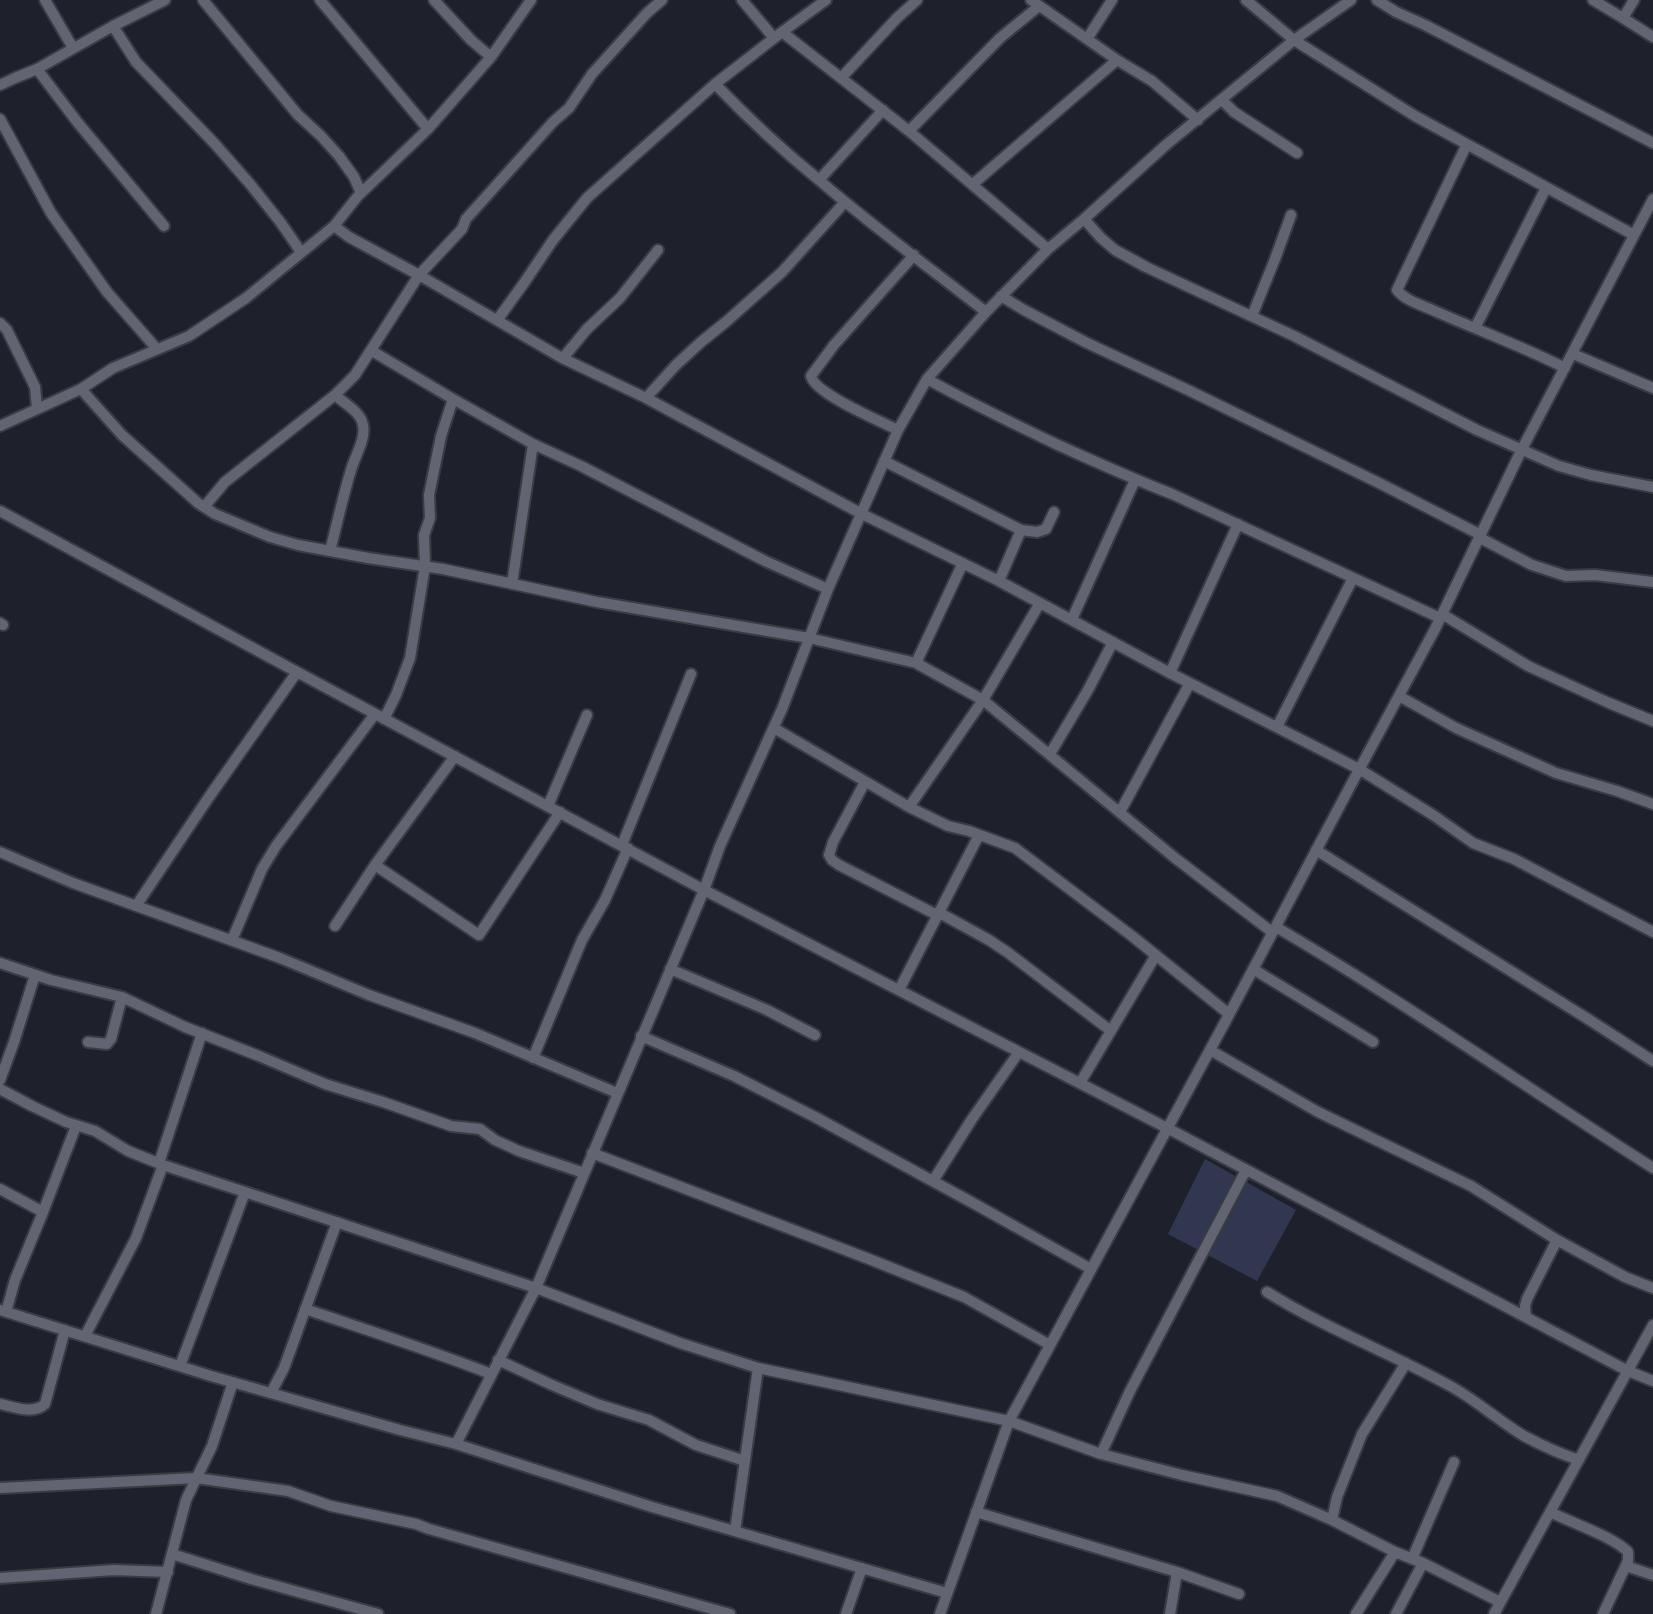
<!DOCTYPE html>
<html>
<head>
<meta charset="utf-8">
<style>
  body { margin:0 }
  canvas { display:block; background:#1e212b }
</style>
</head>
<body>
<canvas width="1653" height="1614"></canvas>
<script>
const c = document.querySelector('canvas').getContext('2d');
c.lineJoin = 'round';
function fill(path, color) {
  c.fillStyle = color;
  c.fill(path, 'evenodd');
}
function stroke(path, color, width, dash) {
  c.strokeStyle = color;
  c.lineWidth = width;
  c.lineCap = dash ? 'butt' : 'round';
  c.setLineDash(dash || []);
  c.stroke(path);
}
fill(new Path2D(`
  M1205 1159 1296 1210 1257 1281 1168 1234Z`), '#313651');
const minor = new Path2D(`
  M45 0 73 48
  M203 0 298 115 321 136 339 156 354 177 361 193
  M320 0 428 129
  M434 0 471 40 491 57
  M531 0 491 57 428 129 358 196 334 226 349 237 419 275 562 358 646 398 862 514 999 581 1170 673 1359 769 1433 815 1473 843 1514 859 1653 932
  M742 0 774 38
  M826 0 782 32 909 131 1048 249
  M1031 0 1117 60 1152 81 1198 120
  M1246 0 1294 40 1415 116 1634 235
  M1377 0 1396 12 1425 25 1653 143
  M1593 0 1623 18
  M1634 0 1623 18 1653 37
  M113 26 136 62 215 144 250 184 281 223 301 252
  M1087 39 1112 0
  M37 69 78 123 164 226
  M841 78 897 18 917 0
  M715 84C748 118 782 150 819 180
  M0 85 15 78 37 69 113 26 165 0
  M1222 100 1234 112 1297 153
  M883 110 819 180C872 226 930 268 986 312
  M0 119 51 213 107 292 157 349
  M909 131 1000 38 1039 6
  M1467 144 1397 290C1405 301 1425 306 1437 312 1480 331 1524 347 1565 368
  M973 184 1117 60
  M1084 219 1101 238 1115 250 1146 267 1294 336 1477 430 1559 466 1591 475 1653 487
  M1001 296 1024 310 1087 343 1188 390 1379 483 1481 535
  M1252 316 1275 259 1291 215
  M498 319 524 283 553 240 587 198 715 84 782 32
  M0 323 7 330 35 387 37 408
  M1475 328 1546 188
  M372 351 453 399 533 444 581 466 765 561 828 589
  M1573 354 1653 388
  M563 358 587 329 620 298 658 250
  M927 379C970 403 1014 424 1058 445 1096 462 1133 479 1172 494L1440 618
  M81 389 122 435 198 503 215 514 270 537 298 545 368 558 443 569 597 602 809 638 916 663 983 700 1175 858 1272 932
  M646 398 676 365 701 342 727 321 782 272 845 202
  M0 426 81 389 113 368 189 336 246 298 334 226
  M898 430C880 421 815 394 811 376L834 345 914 255
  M884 461 1021 530 1037 532 1046 529 1054 512
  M204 507 225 482 335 395 355 375 419 275 462 229 466 219 475 209 553 122 569 108 592 74 647 13 662 0
  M0 511 297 672 704 890 1167 1128 1628 1371 1653 1381
  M1480 538 1532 565 1566 576 1595 575 1653 582
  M330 551C337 524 343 496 351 470 355 456 366 439 363 425 361 412 344 403 335 395
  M999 581 1021 530
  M512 584 533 444
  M1442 614 1528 666 1609 703 1653 721
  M1072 619 1135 480
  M0 623 3 625
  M916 663 963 563
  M1170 673 1238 524
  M1399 696 1456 728 1556 773 1617 791 1653 804
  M384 719 396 695 410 658 425 566 424 535 430 518 429 495 441 436 453 399
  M1277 727 1353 578
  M774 728 909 807 948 826 969 831 1015 848 1132 936 1229 1014
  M1050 754 1088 690 1113 642
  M865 782 833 842 829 855 832 860 839 865 937 915
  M548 806 587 715
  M909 807 983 700 1040 603
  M1120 812 1190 683
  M622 845 691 674
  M1316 850 1588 1019 1653 1061
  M0 852 73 883 280 958 369 995 475 1033 617 1093
  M375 865 479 935 560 812
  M136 906 209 797 297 672
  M938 912 989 940 1007 952 1111 1031
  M335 926 375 865 455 756
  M1276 927C1404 1002 1527 1088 1653 1168
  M232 940 262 869 276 846 375 714
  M0 963 51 980 122 997 185 1027 259 1056 325 1084 383 1102 451 1126 480 1129 495 1140 519 1151 584 1173
  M670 969 767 1010 815 1035
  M1253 969 1373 1042
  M899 990 979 835
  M641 1036 734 1076 815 1117 973 1203 1091 1269
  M88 1042 107 1044 111 1039 122 997
  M1210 1050 1318 1112 1471 1186 1557 1240 1625 1277 1653 1288
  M533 1058 582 940 605 900 628 848
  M0 1080 14 1042 35 975
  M1080 1083 1156 955
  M0 1089 32 1106 66 1122 95 1131 128 1151 163 1165 536 1288 680 1343 758 1368 1009 1421 1101 1454 1182 1475 1277 1496 1332 1520 1395 1552 1423 1563 1500 1602
  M592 1153 869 1259 964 1297 1050 1345
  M159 1163 202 1033
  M933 1181 972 1119 1019 1052
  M0 1189 43 1212
  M1267 1292C1326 1329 1391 1353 1452 1387 1477 1401 1499 1421 1524 1436 1541 1445 1560 1454 1579 1460
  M305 1309C367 1330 430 1350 491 1374
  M0 1310 211 1376 400 1430 456 1444 652 1507 947 1593
  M6 1312 15 1280 43 1212 76 1126
  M1526 1317 1525 1306 1527 1299 1557 1240
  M85 1336 136 1238 163 1165
  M498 1360 552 1385 597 1404 649 1420 696 1445 745 1461
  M180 1366 245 1192
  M271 1393 284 1368 337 1222
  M0 1404C14 1407 33 1415 45 1404L65 1330
  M456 1444 536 1288 704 890 720 846 782 709 828 589 898 430 927 379 986 312 1048 249 1084 219 1167 144 1294 40 1351 0
  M1101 1454 1130 1391 1246 1170
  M0 1488 196 1478 288 1491 331 1506 416 1524 429 1529 730 1614
  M976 1512 1177 1572 1239 1594
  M1550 1512C1570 1522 1614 1537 1628 1552V1561L1603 1614
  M1332 1520 1337 1497 1362 1434 1406 1363
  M735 1531 758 1368
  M172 1554 251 1579 378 1614
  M1412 1559 1454 1462
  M1626 1566 1653 1575
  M0 1578 114 1570 168 1572
  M156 1614 186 1500 212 1446 233 1382
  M846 1614 862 1568
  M940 1614 1009 1421 1224 1024 1353 781 1435 629 1522 449 1653 199
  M1170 1614 1177 1572
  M1356 1614 1395 1552
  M1396 1614 1423 1563
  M1494 1614 1653 1325`);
stroke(minor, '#3a3c44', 14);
stroke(minor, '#626571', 10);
</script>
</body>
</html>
